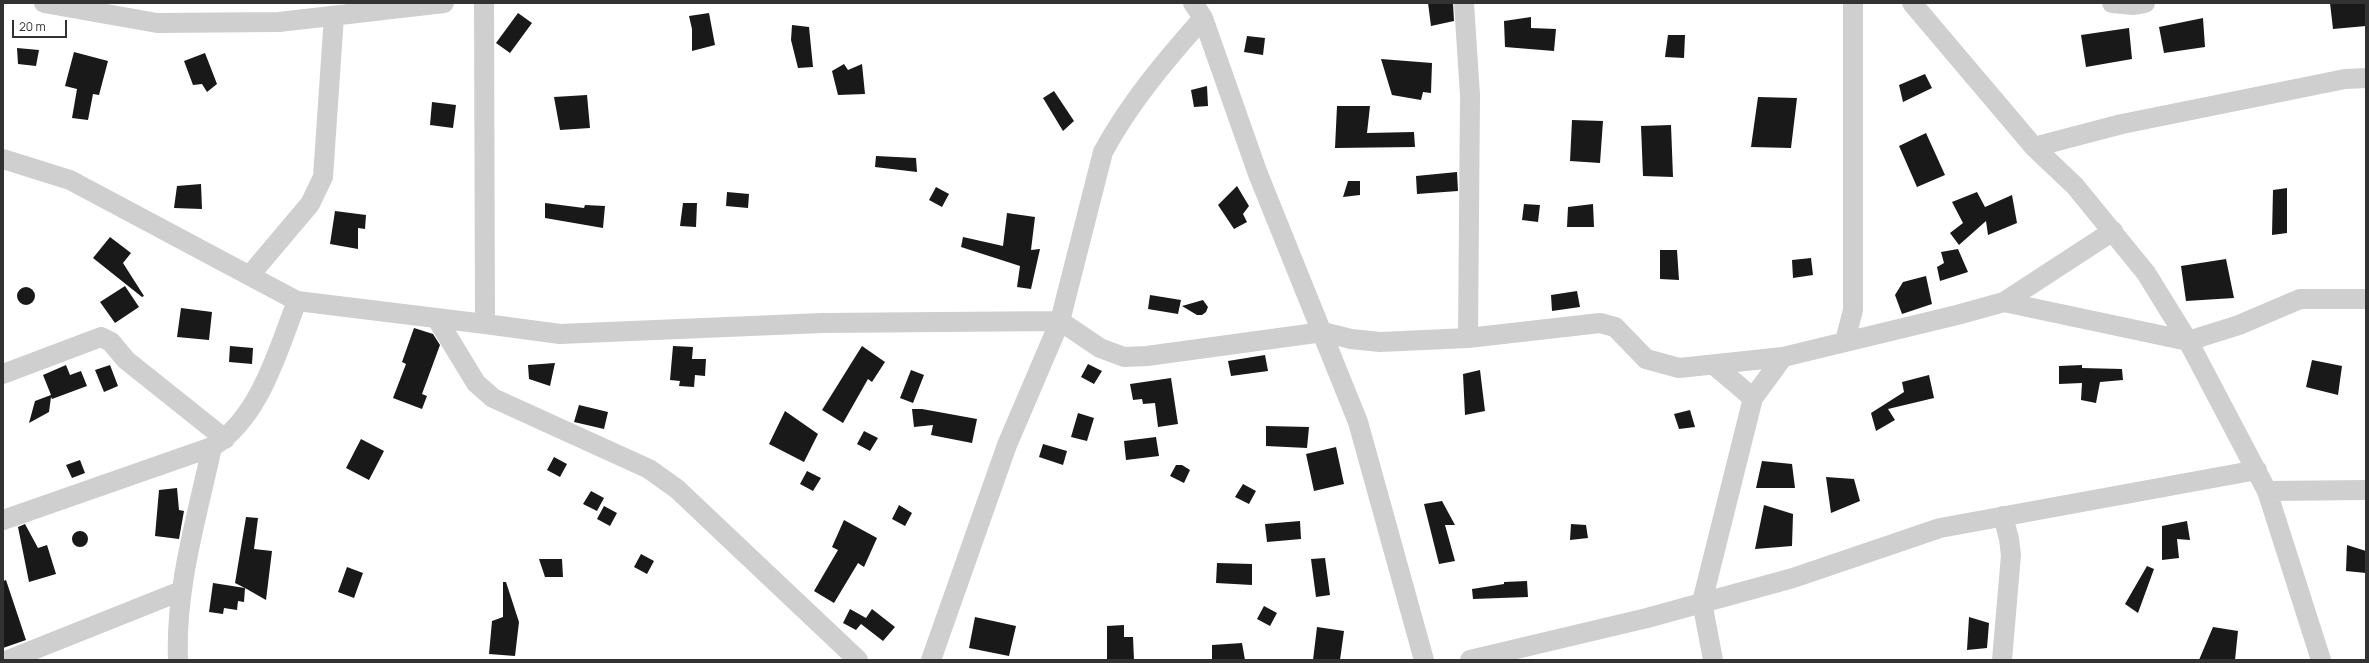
<!DOCTYPE html>
<html>
<head>
<meta charset="utf-8">
<style>
  body { margin:0 }
  #map { position:relative; width:2369px; height:663px; overflow:hidden; background:#fff; font-family:Manrope,sans-serif }
  canvas { display:block }
  .frame { position:absolute; inset:0; border:4px solid #323232; pointer-events:none }
  .scale { position:absolute; left:12px; top:20px; width:55px; height:18px; box-sizing:border-box; border:2px solid #323232; border-top:0; padding-left:5px; font-size:12px; line-height:14px; white-space:nowrap; color:#323232; -webkit-text-stroke:3px #fff; paint-order:stroke }
</style>
</head>
<body>
<div id="map">
<canvas width="2369" height="663"></canvas>
<div class="frame"></div>
<div class="scale">20 m</div>
</div>
<script>
const c = document.querySelector('canvas').getContext('2d');
c.lineJoin = 'round';
function fill(path, color) {
  c.fillStyle = color;
  c.fill(path, 'evenodd');
}
function stroke(path, color, width, dash) {
  c.strokeStyle = color;
  c.lineWidth = width;
  c.lineCap = dash ? 'butt' : 'round';
  c.setLineDash(dash || []);
  c.stroke(path);
}
fill(new Path2D(`
  M1428 3H1453L1454 21 1431 26Z
  M2330 3H2366V26L2333 29Z
  M518 13 532 23 510 53 496 43Z
  M709 13 715 45 692 51V29L689 16Z
  M1531 17V28L1556 29 1554 51 1505 47 1504 21Z
  M2203 18 2205 47 2164 53 2159 27Z
  M792 25 809 27 813 67 798 68 791 40Z
  M2129 28 2132 59 2086 67 2081 35Z
  M1668 35H1685L1684 58 1665 57Z
  M1247 36 1265 38 1263 55 1244 52Z
  M17 48 39 50 36 66 18 64Z
  M74 52 108 61 99 95 93 94 88 120 72 118 77 89 65 86Z
  M205 53 217 84 207 92 202 84 193 85 184 61Z
  M1381 59 1432 63 1431 93 1423 92 1421 100 1392 95Z
  M844 64 848 70 862 64 865 94 838 95 832 71Z
  M1925 74 1932 88 1903 102 1899 85Z
  M1207 86 1208 106 1194 107 1191 90Z
  M1054 91 1074 121 1063 131 1043 98Z
  M587 95 590 128 560 130 554 97Z
  M1758 97 1797 98 1791 148 1751 147Z
  M432 102 456 105 453 128 430 125Z
  M1337 106H1370L1367 133 1414 132 1415 147 1335 148Z
  M1572 120 1603 121 1600 163 1570 161Z
  M1671 125 1673 177 1643 176 1641 126Z
  M1926 133 1945 175 1917 187 1899 146Z
  M876 156 916 158 917 172 875 167Z
  M1457 172 1458 191 1417 194 1416 176Z
  M1348 181H1360V195L1343 197Z
  M201 184 202 209 174 208 177 186Z
  M1237 186 1249 206 1243 214 1247 222 1234 229 1218 205Z
  M936 187 949 194 942 207 929 200Z
  M2287 188V233L2272 235 2273 190Z
  M727 192 749 194 748 208 726 206Z
  M1977 192 1985 207 2012 195 2017 223 1988 235 1986 221 1959 245 1950 233 1963 223 1952 202Z
  M545 203 584 208 585 205 605 206 603 228 545 218Z
  M683 203H697L696 227 680 226Z
  M1524 204 1540 205 1538 222 1522 220Z
  M1593 204 1594 227H1567L1568 207Z
  M335 211 366 215 365 229 358 228V249L330 244Z
  M1007 213 1035 217 1031 250 1040 249 1031 289 1017 287 1020 266 961 247 963 237 1003 246Z
  M110 237 131 253 123 263 144 296 142 297 93 258Z
  M1958 249 1968 272 1940 281 1937 267 1944 263 1941 252Z
  M1660 250H1677L1679 280 1660 279Z
  M1811 258 1813 275 1793 278 1792 260Z
  M2226 259 2234 298 2186 301 2181 266Z
  M1926 276 1932 304 1902 314 1895 295 1903 282Z
  M125 286 139 307 115 323 100 302Z
  M17 296a9 9 0 1 1 18 0a9 9 0 1 1-18 0Z
  M1577 291 1580 307 1552 311 1551 295Z
  M1150 295 1181 300 1178 314 1148 309Z
  M1203 300 1208 307 1206 312 1202 315H1197L1182 306Z
  M181 308 212 312 209 340 177 337Z
  M414 328 433 334 440 345 422 394 427 396 422 409 393 398 406 364 402 362Z
  M230 346 253 348 252 364 229 362Z
  M673 346 693 347 692 359H706L705 376 695 375 694 387 679 386 680 381 670 380Z
  M862 346 885 362 872 382 868 379 843 423 822 410Z
  M1265 355 1268 371 1231 376 1228 361Z
  M2312 360 2342 366 2338 395 2306 387Z
  M555 363 550 386 529 379 528 365Z
  M1088 364 1102 371 1094 384 1081 377Z
  M66 365 70 375 81 371 87 386 52 399 51 397 49 412 29 423 35 401 51 395 43 375Z
  M110 365 118 386 104 392 95 370Z
  M2082 365V368L2122 369 2123 380 2100 382 2096 403 2081 400 2082 383 2059 384V366Z
  M911 370 924 375 913 403 900 398Z
  M1480 370 1485 411 1465 415 1463 374Z
  M1929 375 1934 398 1888 409 1895 420 1876 431 1871 413 1904 392 1902 382Z
  M1171 378 1178 424 1158 427 1155 403 1143 404 1142 399 1133 400 1130 384Z
  M579 405 608 412 604 429 574 422Z
  M912 409H922L977 419 972 443 931 435 933 425 914 427Z
  M1690 410 1695 427 1679 429 1674 414Z
  M785 411 818 434 804 462 769 444Z
  M1078 413 1094 418 1087 441 1071 437Z
  M1266 426 1309 427 1307 448 1266 446Z
  M864 431 878 438 870 451 857 444Z
  M1156 437 1159 456 1126 460 1124 441Z
  M361 439 384 451 369 480 346 468Z
  M1043 444 1067 451 1063 465 1039 457Z
  M1336 447 1344 484 1314 491 1306 454Z
  M554 457 567 464 560 477 547 470Z
  M80 460 85 473 72 478 66 465Z
  M1762 461 1792 464 1795 488H1756Z
  M1176 465H1182L1190 470 1184 483 1170 476Z
  M807 471 821 478 813 491 800 484Z
  M1826 477 1854 479 1860 501 1831 513Z
  M1243 484 1256 491 1249 504 1235 497Z
  M177 488 179 510 184 511 179 539 155 536 159 490Z
  M591 491 604 498 597 511 583 504Z
  M1442 501 1455 525H1445L1455 561 1439 564 1424 504Z
  M899 505 912 513 905 526 892 519Z
  M1764 505 1793 514 1792 546 1755 549Z
  M604 506 617 513 610 526 597 519Z
  M246 517 258 518 254 549 272 551 266 600 245 588 244 602 238 601 237 610 224 608 223 614 209 612 213 583 245 588 235 583Z
  M844 520 877 538 864 567 858 563 834 603 814 591 838 550 832 547Z
  M1300 521 1301 539 1267 542 1265 524Z
  M2187 521 2190 540 2177 539 2179 558 2162 560V526Z
  M25 524 38 548 47 545 56 574 29 582 18 527Z
  M1571 524 1586 525 1588 538 1570 540Z
  M72 539a8 8 0 1 1 16 0a8 8 0 1 1-16 0Z
  M2347 545 2366 551V573L2346 571Z
  M641 554 654 561 647 574 634 567Z
  M1325 558 1330 595 1316 597 1311 559Z
  M539 559H562L563 577H545Z
  M1217 563 1252 564V585L1216 583Z
  M2147 566 2154 569 2138 613 2125 604Z
  M347 567 363 573 354 598 338 592Z
  M6 580 26 640 3 648V581Z
  M1527 581 1528 597 1473 599 1472 589 1504 584V582Z
  M503 582H506L519 622 515 656 489 654 492 621 503 617Z
  M1264 606 1277 613 1270 626 1257 619Z
  M850 609 866 618 872 609 895 627 883 641 861 624 856 630 843 623Z
  M975 617 1016 626 1009 656 969 648Z
  M1969 617 1989 623 1987 648 1967 650Z
  M1124 625V637H1133L1134 660H1107V626Z
  M1317 627 1344 631 1340 660H1313Z
  M2213 627 2238 631 2235 660H2199Z
  M1242 643 1245 660H1212V645Z`), '#191919');
stroke(new Path2D(`
  M44 3 157 23 279 22 444 3
  M1464 3 1470 95 1468 338
  M1912 3 2034 147 2075 186 2146 273 2188 341 2267 491 2321 660
  M2112 3 2134 5 2145 3
  M1203 18 1258 174 1358 422 1424 660
  M2034 147 2122 124 2345 79 2366 78
  M3 159 70 180 297 301 485 324 484 3
  M250 275 310 204 323 177 334 16
  M2004 302 2113 231
  M437 319 476 383 493 398 649 469 677 489 858 660
  M485 324 560 334 822 323 1060 321 1100 348 1124 357 1147 356 1323 332 1351 339 1380 342 1468 338 1600 323 1615 327 1646 359 1679 368 1783 357 1957 315 2004 302 2188 341 2239 325 2300 299H2366
  M1845 341 1853 310V3
  M1714 365 1753 398
  M3 374 101 337 111 342 126 360 225 439
  M2267 491 2366 490
  M3 520 212 447
  M8 660 181 591
  M178 660C175 588 197 517 212 447 260 418 278 350 297 301
  M931 660 1007 445 1060 321 1103 152C1130 102 1166 60 1203 18L1193 3
  M1470 660 1647 618 1793 578 1940 528 2257 470
  M1713 660 1702 602 1753 398 1783 357
  M2002 660 2011 555 2009 539 2003 516`), '#cfcfcf', 20);
</script>
</body>
</html>
